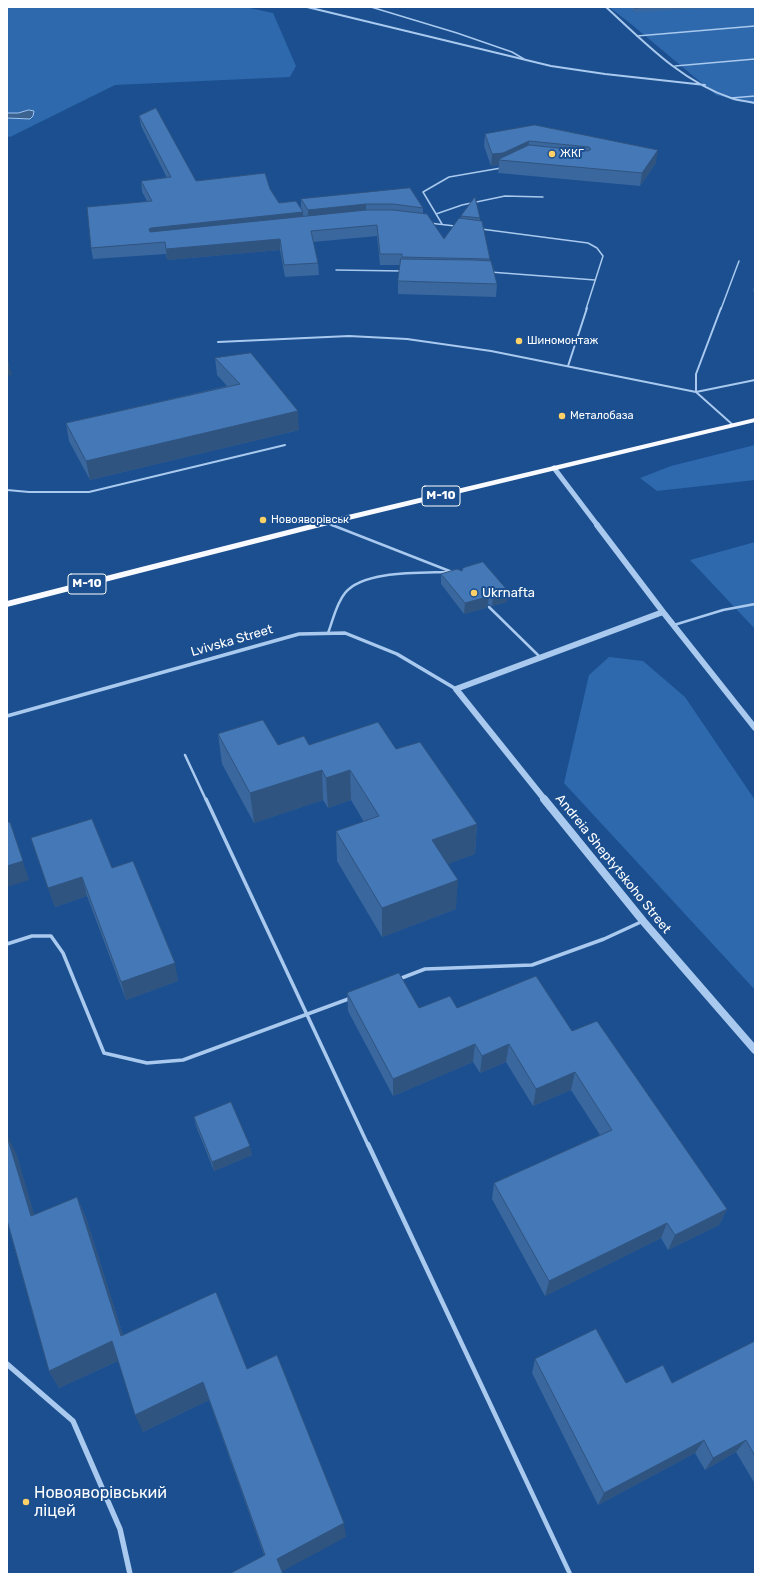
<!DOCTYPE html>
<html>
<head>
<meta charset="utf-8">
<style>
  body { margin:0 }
  #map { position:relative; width:762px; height:1581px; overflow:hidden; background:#1b4f8f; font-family:Rubik,sans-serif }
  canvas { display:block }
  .frame { position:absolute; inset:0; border:8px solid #fff; pointer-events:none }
</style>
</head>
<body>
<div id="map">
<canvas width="762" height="1581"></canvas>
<div class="frame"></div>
</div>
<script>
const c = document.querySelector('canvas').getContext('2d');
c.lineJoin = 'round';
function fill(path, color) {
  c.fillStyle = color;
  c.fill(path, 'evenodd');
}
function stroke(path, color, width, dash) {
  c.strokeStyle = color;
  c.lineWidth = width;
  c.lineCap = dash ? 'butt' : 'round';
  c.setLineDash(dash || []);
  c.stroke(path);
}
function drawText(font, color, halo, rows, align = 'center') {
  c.font = font + ' Rubik,sans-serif';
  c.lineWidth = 4;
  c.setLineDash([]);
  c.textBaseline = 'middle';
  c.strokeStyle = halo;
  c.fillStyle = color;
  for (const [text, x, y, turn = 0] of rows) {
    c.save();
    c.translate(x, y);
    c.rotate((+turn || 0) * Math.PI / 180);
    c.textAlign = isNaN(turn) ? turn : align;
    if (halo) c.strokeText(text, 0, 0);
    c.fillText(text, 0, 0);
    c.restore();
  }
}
fill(new Path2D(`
  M7 7H245L273 13 296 66 290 77 115 85 10 137 7 136Z
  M609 7H755V104L716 95 631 24Z
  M755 445V480L657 491 640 478 671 466Z
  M755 542V629L690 560Z
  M609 657 643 661 685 697 755 800V990L564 783 589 675Z`), '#2e69ad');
const water = new Path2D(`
  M29 110 34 111 33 116 30 119 7 118V113H18Z`);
fill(water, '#3c6290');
stroke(water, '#9cc4f0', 1);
stroke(new Path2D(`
  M371 7 457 33 512 52 524 59
  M637 36 755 26
  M675 66 755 59
  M731 98 755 96
  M436 214 462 205 505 196 543 197
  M429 223 455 226
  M442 224 423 192 449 177 501 168
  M481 229 588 243 597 248 603 256 586 309
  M336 270 402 271
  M490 272 595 280
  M721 309 739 261`), '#a9c9ee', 1.5);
stroke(new Path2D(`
  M721 308 696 374V392L755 380
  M218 342 349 336 407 339 491 351 696 392 733 425
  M568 366 587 308
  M7 490 29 492H89L285 445
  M327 523 334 526`), '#a9c9ee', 2);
stroke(new Path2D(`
  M332 525 452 572
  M489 607 540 657
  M674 625 723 610 755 604
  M328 633C333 620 336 604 345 593 363 570 422 573 449 572
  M185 755 206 800`), '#a9c9ee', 2.5);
stroke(new Path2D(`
  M206 799 368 1145
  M7 944 32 936H51L63 953 104 1053 147 1063 183 1060 351 998
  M399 979 425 969 532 965 604 939 643 921`), '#a9c9ee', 3.5);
stroke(new Path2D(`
  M368 1144 570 1574`), '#a9c9ee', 4.5);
stroke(new Path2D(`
  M307 7 551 66 605 74 705 85
  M606 7C643 41 682 82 731 98 739 101 747 101 755 103`), '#a9c9ee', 2);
stroke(new Path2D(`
  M7 716 299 634 345 633 397 654 456 689`), '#a9c9ee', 3.5);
stroke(new Path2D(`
  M7 1364 73 1421 120 1529 130 1574`), '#a9c9ee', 5.5);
stroke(new Path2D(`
  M554 468 598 526`), '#a9c9ee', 5);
stroke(new Path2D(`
  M597 525 663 612 755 728
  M545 800 456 689 663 612`), '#a9c9ee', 6);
stroke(new Path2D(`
  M544 799 643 921 755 1050`), '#a9c9ee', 8);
fill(new Path2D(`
  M755 418V422L328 525 7 607V601L327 520Z`), '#f8faff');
fill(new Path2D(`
  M629 7H727L635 12Z
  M139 116 196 181 270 189 279 203 301 210V199L410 188 423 208V214L444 239 461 218V216L480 218V221L490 259V261L497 284 496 297 398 294V281L401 265H380L377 236 313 242 318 263 319 275 285 277 280 250 167 260 166 254 93 259 91 248 147 201 142 192 141 181 167 178 141 126Z
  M535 125 656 163 640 186 498 173 499 165 491 166 484 146 485 134Z
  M755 282V292L753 291Z
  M215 358 299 430 90 480 69 441 66 423 227 386 217 375Z
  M441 574 508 591 507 602 492 606 488 604 486 608 464 614 441 584Z
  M218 734 278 745H309L396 749 477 824 475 854 447 864 456 909 382 937 337 861 336 831 364 822 351 800 328 808 323 800 254 823 222 764Z
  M31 838 112 868 178 981 126 1000 87 896 55 907Z
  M347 993 419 1008H457L572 1031 727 1209 719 1225 668 1250 661 1238 545 1296 492 1199 494 1183 600 1135 571 1090 533 1106 506 1062 480 1073 473 1062 393 1096 348 1011Z
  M194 1117 252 1155 214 1171 196 1126Z
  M16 1153 34 1215 77 1197 86 1218 123 1335 247 1369 346 1537 264 1555 209 1400 143 1432 118 1361 59 1388 49 1371 8 1225 7 1226Z
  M755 1341V1484L736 1452 705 1470 695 1453 598 1505 532 1373 535 1359 626 1383H672Z`), '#3a679d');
fill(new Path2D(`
  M529 141 528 153 499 160V165L491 166 492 154Z
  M658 150 656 163 640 186 642 173Z
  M366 204V217L308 223V210Z
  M303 212V223L153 239 149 229 151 228Z
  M280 239V250L167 260 166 249Z
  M9 365 12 375 7 376V366Z
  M298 411 299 430 90 480 86 461Z
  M508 591 507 602 492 606 493 595Z
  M489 594 488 604 486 608 464 614 465 603Z
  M322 770 323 800 254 823 250 793Z
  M350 770 351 800 328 808 326 778Z
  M477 824 475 854 431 870 432 840Z
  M16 841 29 880 7 887V866Z
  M82 877 87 896 55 907 48 888Z
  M458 880 456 909 382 937V908Z
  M175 963 178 981 126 1000 121 982Z
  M475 1044 473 1062 393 1096V1079Z
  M509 1044 506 1062 480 1073 482 1056Z
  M575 1072 571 1090 533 1106 536 1089Z
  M7 1134 16 1153 41 1237 31 1216 7 1136Z
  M250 1146 252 1155 214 1171 212 1162Z
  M77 1197 86 1218 129 1354 121 1336Z
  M727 1209 719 1225 668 1250 675 1235Z
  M667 1223 661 1238 545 1296 549 1281Z
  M112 1341 120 1360 59 1388 49 1371Z
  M203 1382 209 1400 143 1432 135 1415Z
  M704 1440 695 1453 598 1505 604 1493Z
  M746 1440 736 1452 705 1470 713 1458Z
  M344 1523 346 1537 281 1572 277 1559Z`), '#305480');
const building = new Path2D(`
  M634 7H654L635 8Z
  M156 108 196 181 265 173 270 189 279 203 296 201 303 212 151 228 149 229 150 232 366 210H393L427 214 444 239 459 218 482 221 490 259 402 257V254H380L377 225 311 231 318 263 284 265 280 239 166 249 165 242 91 248 87 207 152 201 141 181 171 177 139 116Z
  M535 125 658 150 642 173 499 160 501 158 529 145 588 151 591 149 589 147 529 141 503 153 492 154 485 134Z
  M410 188 423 208 393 204H366L308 210 301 199Z
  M475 197 480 218 461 216Z
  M401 259 473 260 491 261 497 284 398 281Z
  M251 353 298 411 86 461 66 423 240 384 215 358Z
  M7 356 9 365 7 366Z
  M483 562 508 591 493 595 489 594 487 597 465 603 441 574 457 569 462 571 463 568Z
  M263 720 278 745 304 736 309 745 378 722 396 749 420 742 477 824 432 840 458 880 382 908 336 831 379 816 350 770 326 778 322 770 250 793 218 734Z
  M92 819 112 868 133 861 175 963 121 982 82 877 48 888 31 838Z
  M10 822 23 861 7 866V823Z
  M399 973 419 1008 450 996 457 1008 536 976 572 1031 597 1021 727 1209 675 1235 667 1223 549 1281 494 1183 612 1130 575 1072 536 1089 509 1044 482 1056 475 1044 393 1079 347 993Z
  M231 1102 250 1146 212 1162 194 1117Z
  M7 1136 31 1216 77 1197 121 1336 216 1292 247 1369 277 1355 344 1523 277 1559 283 1574H229L265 1555 203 1382 135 1415 112 1341 49 1371 7 1220Z
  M596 1329 626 1383 663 1365 672 1383 755 1341V1456L746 1440 713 1458 704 1440 604 1493 535 1359Z`);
fill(building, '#4478b7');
stroke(building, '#305480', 1);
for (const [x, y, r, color] of [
  [552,154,4,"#ffd166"],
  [519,341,4,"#ffd166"],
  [562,416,4,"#ffd166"],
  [263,520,4,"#ffd166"],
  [474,593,4,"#ffd166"],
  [26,1502,4,"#ffd166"]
]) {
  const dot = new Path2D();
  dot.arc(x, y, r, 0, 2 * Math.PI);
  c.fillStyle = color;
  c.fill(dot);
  stroke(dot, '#1b4f8f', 1.5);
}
drawText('11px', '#fff', '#1b4f8f', [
  ["ЖКГ",560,154],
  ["Шиномонтаж",527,341],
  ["Металобаза",570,416],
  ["Новояворівськ",271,520]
], 'left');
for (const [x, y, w] of [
  [441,496,38],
  [87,584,38]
]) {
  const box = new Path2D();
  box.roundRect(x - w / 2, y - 10, w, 20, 3);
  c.fillStyle = '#1b4f8f';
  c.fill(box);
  stroke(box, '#fff', 1);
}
drawText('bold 12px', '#fff', null, [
  ["М-10",441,496],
  ["М-10",87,584]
]);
drawText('13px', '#fff', '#1b4f8f', [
  ["Ukrnafta",482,593]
], 'left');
drawText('13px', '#fff', '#1b4f8f', [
  ["Lvivska Street",232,641,-16],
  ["Andreia Sheptytskoho Street",613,864,51]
]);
drawText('16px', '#fff', '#1b4f8f', [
  ["Новояворівський",34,1493],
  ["ліцей",34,1511]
], 'left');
</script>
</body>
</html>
